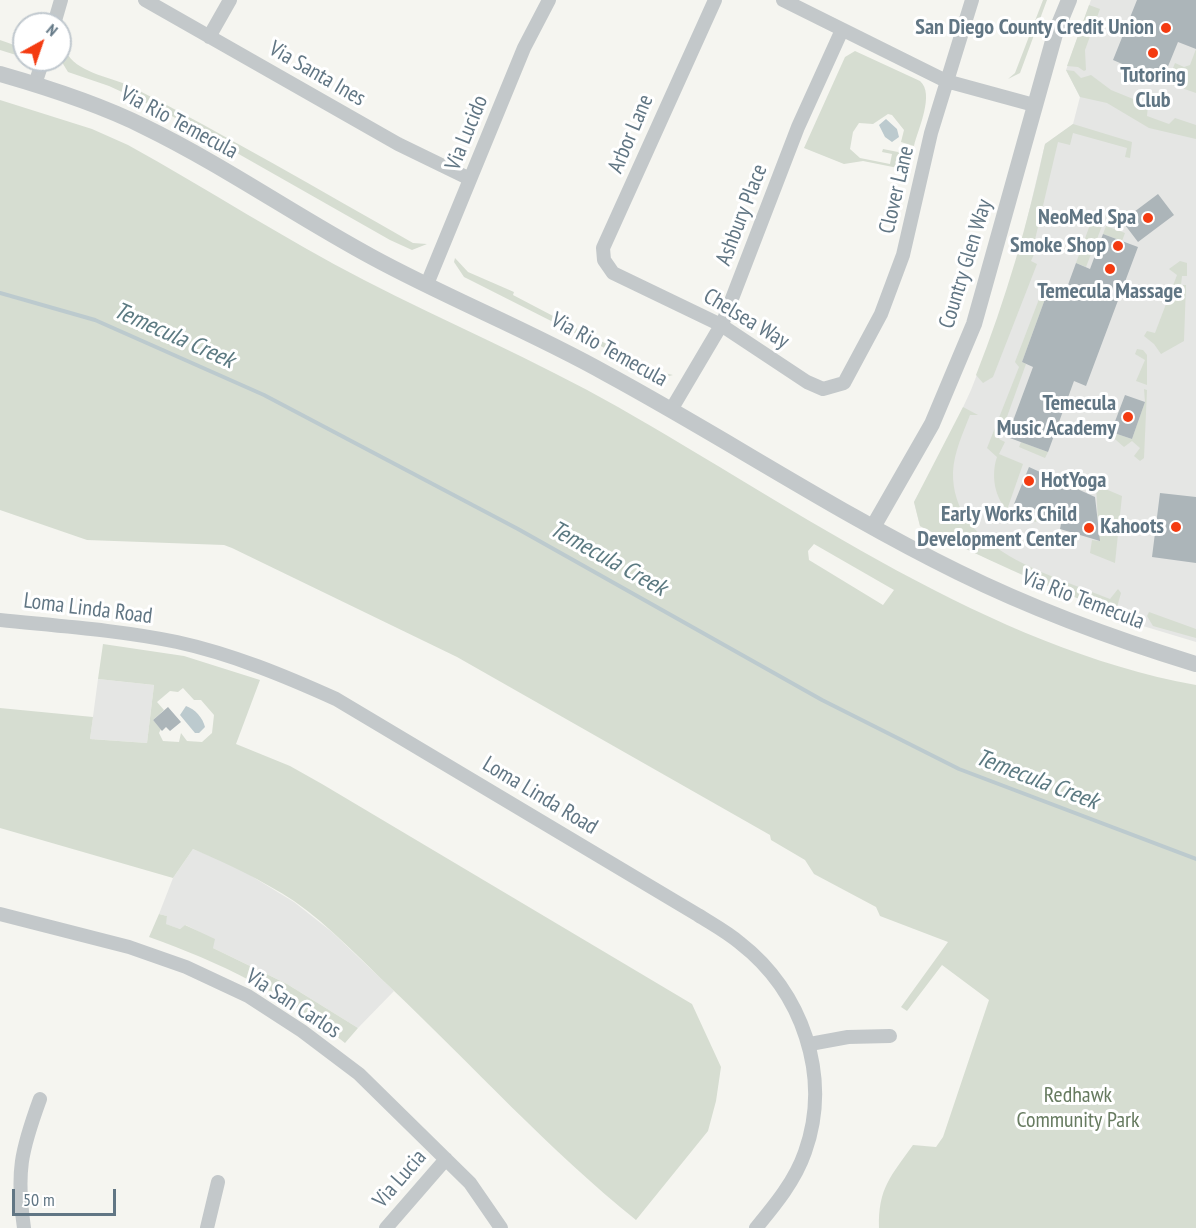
<!DOCTYPE html>
<html>
<head>
<meta charset="utf-8">
<style>
  body { margin:0 }
  #map { position:relative; width:1196px; height:1228px; overflow:hidden; background:#f5f5f0; font-family:"PT Sans Narrow",sans-serif }
  canvas { display:block }
  .north { position:absolute; left:12px; top:12px; width:60px; height:60px; box-sizing:border-box; background:#fff; border:2px solid #c0c8ce; border-radius:50%; rotate:40deg; font-size:16px; font-weight:700; line-height:24px; text-align:center; color:#617684 }
  .north::after { content:''; display:block; margin:auto; width:21px; height:27px; background:#f43b11; clip-path:polygon(50% 0,100% 100%,50% 72%,0 100%) }
  .scale { position:absolute; left:12px; top:1189px; width:104px; height:27px; box-sizing:border-box; border:3px solid #617684; border-top:0; padding-left:8px; font-size:18px; line-height:21px; white-space:nowrap; color:#617684; -webkit-text-stroke:4px #fff; paint-order:stroke }
</style>
</head>
<body>
<div id="map">
<canvas width="1196" height="1228"></canvas>
<div class="north">N</div>
<div class="scale">50 m</div>
</div>
<script>
const c = document.querySelector('canvas').getContext('2d');
c.lineJoin = 'round';
function fill(path, color) {
  c.fillStyle = color;
  c.fill(path, 'evenodd');
}
function stroke(path, color, width, dash) {
  c.strokeStyle = color;
  c.lineWidth = width;
  c.lineCap = dash ? 'butt' : 'round';
  c.setLineDash(dash || []);
  c.stroke(path);
}
function drawText(font, color, halo, rows, align = 'center') {
  c.font = font + ' "PT Sans Narrow",sans-serif';
  c.lineWidth = 6;
  c.setLineDash([]);
  c.textBaseline = 'middle';
  c.strokeStyle = halo;
  c.fillStyle = color;
  for (const [text, x, y, turn = 0] of rows) {
    c.save();
    c.translate(x, y);
    c.rotate((+turn || 0) * Math.PI / 180);
    c.textAlign = isNaN(turn) ? turn : align;
    if (halo) c.strokeText(text, 0, 0);
    c.fillText(text, 0, 0);
    c.restore();
  }
}
fill(new Path2D(`
  M1091 0H1196V642L1143 626 1138 614 1112 605 1104 609 968 550 920 526 914 502 946 444 971 390 1002 310 1020 249 1045 144 1073 124 1080 97 1066 70Z
  M98 679 154 685 147 743 90 739Z
  M193 849 235 866 294 902 332 932 394 991 358 1028 287 984 213 948 199 932 186 925 180 929 165 924 167 916 159 914 173 878Z`), '#e5e6e4');
fill(new Path2D(`
  M1043 0H1047L1020 73 1008 79 1015 73Z
  M1089 5 1100 9 1085 50 1086 70 1084 71 1078 67 1067 66Z
  M0 40 17 46 24 44V52L16 55 0 50Z
  M1196 49V93L1167 83 1175 63 1184 67 1190 65Z
  M855 51 920 81C935 94 918 129 914 146L901 142 904 130 892 115 888 114 873 124 859 123 853 132 850 149 860 158 890 164 892 154 882 152 883 149 898 152 900 146 912 150 908 170 863 161 844 164 804 148 845 57Z
  M62 53 68 55C81 74 112 77 132 87 227 136 320 190 413 243L427 244 412 250 390 240 163 111 109 86 68 72 60 59Z
  M1066 70 1074 71 1081 78 1091 75 1111 90 1148 105 1147 116 1169 124 1175 118 1196 125V139L1149 128 1107 103 1080 97Z
  M0 100 92 129 128 145C208 189 284 239 364 280 448 323 535 360 618 407 797 509 990 648 1196 685V1228H879C878 1188 891 1176 913 1145L936 1147 943 1137 989 1000 942 965 907 1011 901 1007 948 942 880 916 876 907 814 874 805 860 771 840 770 835 457 657 232 548 224 545 87 540 0 510ZM814 544 894 590 883 605 809 560 808 551Z
  M1073 124 1132 142 1130 158 1125 157 1127 148 1073 133 1070 145 1058 142 1033 248 1036 250 1031 261 1037 264 993 377 983 383 976 375C1006 299 1028 223 1045 144Z
  M1091 222 1102 226 1086 267 1076 263Z
  M1106 226 1125 233 1122 241 1103 234Z
  M455 258 468 272 514 292 513 295 660 372 673 375 665 377 658 375 474 282 464 277 454 262Z
  M1180 261 1187 263V276H1182L1181 285H1186L1184 341 1161 354 1154 344 1144 336 1147 331 1155 333 1177 275 1169 269Z
  M1044 286 1049 288 1022 362 1026 364 999 439 1005 442 999 454 1023 464 1008 507 1037 519 1036 522C1028 519 1015 517 1009 511 994 499 991 474 997 457L987 448 1019 367 1015 362Z
  M1137 349 1143 350 1147 355V385L1136 381 1145 360 1135 354Z
  M1144 389 1147 390 1144 458 1140 461 1134 456 1140 448 1132 441 1124 447 1109 434 1111 432 1132 439 1145 402Z
  M963 407 978 415H970C963 433 954 452 953 472 951 550 1052 575 1110 599L1118 589 1121 593 1117 607 1112 605 1104 609C1041 584 980 557 920 526L914 502Z
  M1021 442 1048 452 1045 458 1019 447Z
  M1096 485 1122 496 1115 563 1090 553 1092 540 1099 541Z
  M1149 612 1196 629V638L1153 626 1147 616Z
  M103 644 184 656 260 680 236 744 290 766 322 784 692 1004 721 1067 716 1101 708 1131 636 1220C549 1150 473 1066 392 989 360 959 330 926 294 901 262 880 228 864 193 849L173 878 0 828V708L93 717 90 739 147 743 154 685 98 679ZM183 688 194 700H201L214 715 212 733 202 742 187 741 181 733 179 742 163 741 159 733 161 729 153 720 164 710 157 702 170 691 178 692Z
  M159 914 167 916 166 924 180 929 185 925 215 939 213 948 287 984 358 1028 345 1043C288 995 219 962 149 937Z`), '#d6ddd1');
fill(new Path2D(`
  M886 119 897 129 899 137 892 142 885 137 879 125Z
  M186 706C195 709 203 718 205 727L199 733H195L180 715Z`), '#bccace');
stroke(new Path2D(`
  M0 293 95 320 264 395 518 529 822 700 959 769 1196 859`), '#bccace', 4);
fill(new Path2D(`
  M1137 0H1196V49L1178 42 1162 81 1113 60Z
  M1158 194 1174 215 1138 242 1122 221Z
  M1103 234 1138 247 1086 386 1074 381 1048 452 1007 437 1033 367 1022 362 1049 288 1065 293 1076 263 1090 269Z
  M1125 395 1145 402 1132 439 1111 432Z
  M1029 467 1095 497 1100 541 1060 529 1061 524 1014 504Z
  M1160 493 1196 497V563L1152 557Z
  M168 707 181 722 170 731 166 727 162 731 153 720Z`), '#acb5b9');
stroke(new Path2D(`
  M145 0 398 144 470 179
  M715 0 603 248 604 260 613 273 721 325 807 382 823 389 844 383 881 314 903 255 931 133 972 0
  M783 0 946 81 1034 105
  M54 24 61 0
  M209 37 230 0
  M35 84 43 60
  M427 284 524 48 549 0
  M671 410 723 322 798 127 842 30
  M0 620C59 626 119 630 177 642 232 654 285 676 336 699L698 915C712 924 727 932 740 943 802 991 832 1076 805 1152 795 1181 775 1205 756 1228
  M0 914 129 947 186 967 248 996 302 1031 359 1074 470 1183 501 1228
  M810 1044 848 1037 890 1036
  M24 1228C16 1172 21 1151 40 1099
  M207 1228 218 1182
  M386 1228 446 1159`), '#c3c8ca', 14);
stroke(new Path2D(`
  M0 74C49 88 99 104 145 127 223 165 296 216 372 257 449 299 531 331 607 374 725 438 838 513 958 572 1035 610 1114 639 1196 664
  M873 527 932 424 974 324 1055 34 1069 0`), '#c3c8ca', 16);
for (const [x, y, r, color] of [
  [1166,28,6,"#f43b11"],
  [1153,53,6,"#f43b11"],
  [1148,218,6,"#f43b11"],
  [1118,246,6,"#f43b11"],
  [1110,269,6,"#f43b11"],
  [1128,417,6,"#f43b11"],
  [1029,481,6,"#f43b11"],
  [1176,527,6,"#f43b11"],
  [1089,528,6,"#f43b11"]
]) {
  const dot = new Path2D();
  dot.arc(x, y, r, 0, 2 * Math.PI);
  c.fillStyle = color;
  c.fill(dot);
  stroke(dot, '#fff', 2);
}
drawText('bold 22px', '#617684', '#fff', [
  ["San Diego County Credit Union",1154,28],
  ["Tutoring",1153,76,"center"],
  ["Club",1153,101,"center"],
  ["NeoMed Spa",1136,218],
  ["Smoke Shop",1106,246],
  ["Temecula Massage",1110,292,"center"],
  ["Temecula",1116,404],
  ["Music Academy",1116,429],
  ["HotYoga",1041,481,"left"],
  ["Early Works Child",1077,515],
  ["Development Center",1077,540],
  ["Kahoots",1164,527]
], 'right');
drawText('22px', '#617684', '#fff', [
  ["Via Santa Ines",317,74,30],
  ["Via Rio Temecula",179,123,28],
  ["Via Lucido",467,133,-68],
  ["Arbor Lane",631,134,-67],
  ["Clover Lane",897,190,-77],
  ["Ashbury Place",742,215,-69],
  ["Country Glen Way",966,264,-73],
  ["Chelsea Way",746,319,31],
  ["Via Rio Temecula",609,350,29],
  ["Via Rio Temecula",1083,600,21],
  ["Loma Linda Road",88,609,7],
  ["Loma Linda Road",540,796,31],
  ["Via San Carlos",293,1004,33],
  ["Via Lucia",400,1179,-49]
]);
drawText('22px', '#677b60', '#fff', [
  ["Redhawk",1078,1096],
  ["Community Park",1078,1121]
]);
drawText('italic 24px', '#5c7a82', '#fff', [
  ["Temecula Creek",174,336,24],
  ["Temecula Creek",608,559,29],
  ["Temecula Creek",1037,780,21]
]);
</script>
</body>
</html>
